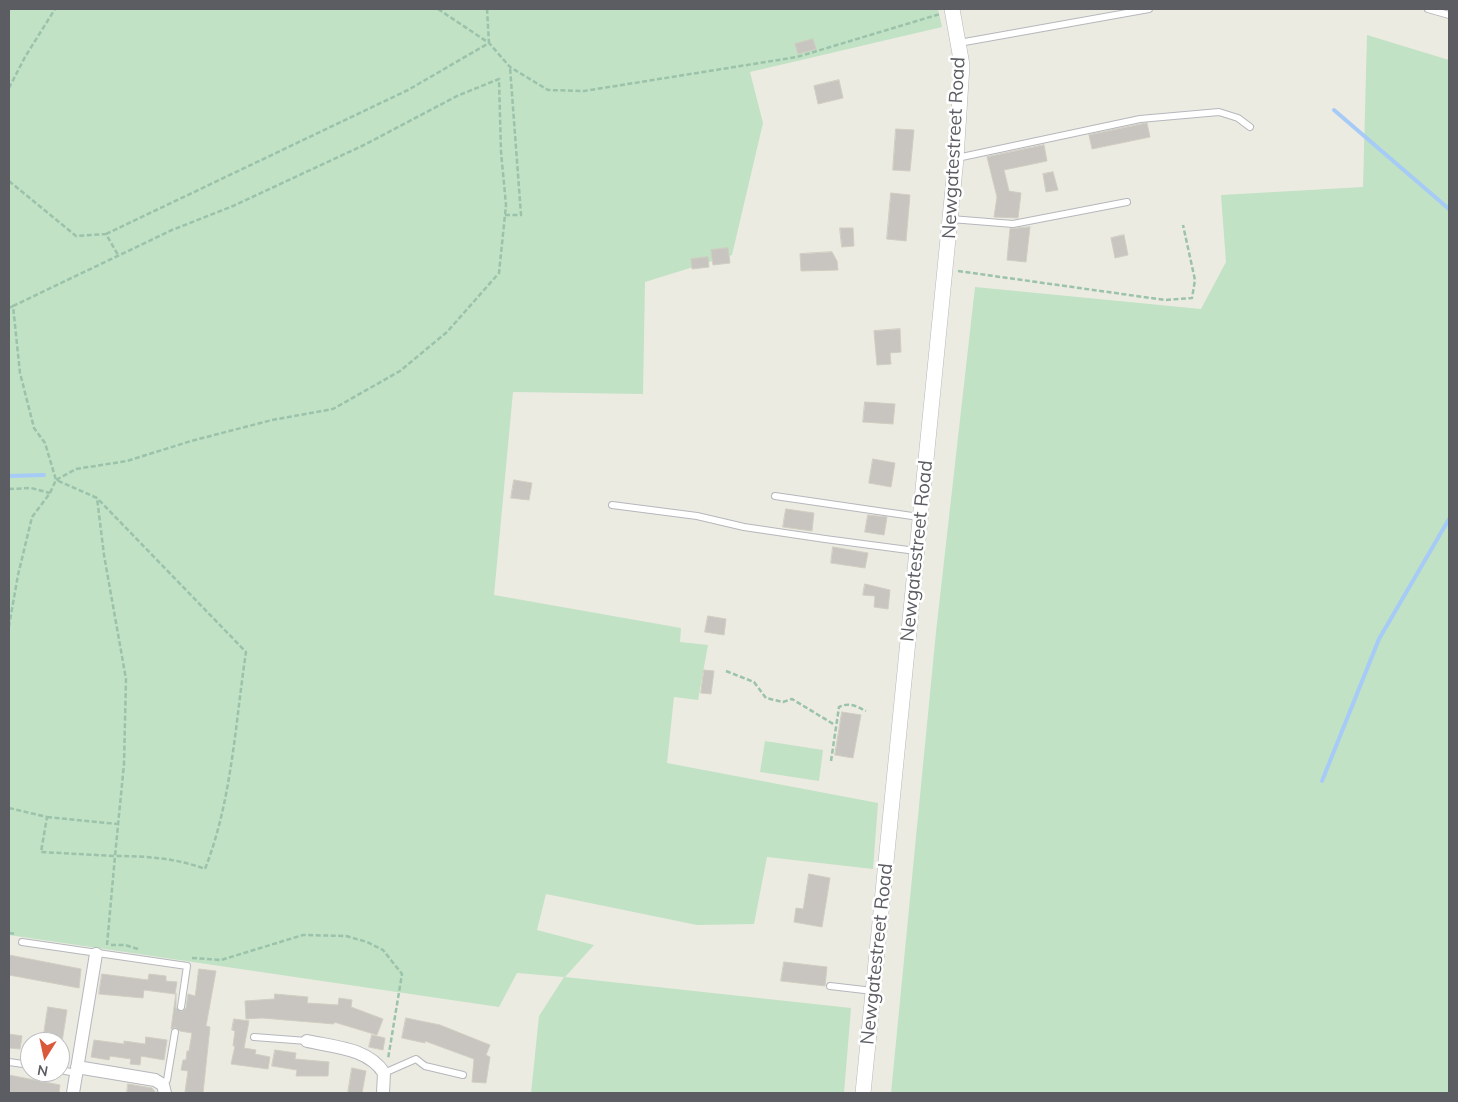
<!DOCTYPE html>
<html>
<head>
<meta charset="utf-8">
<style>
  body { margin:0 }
  #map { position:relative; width:1458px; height:1102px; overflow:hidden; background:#ecebe2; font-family:Mulish,sans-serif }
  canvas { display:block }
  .frame { position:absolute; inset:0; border:10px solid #5b5d62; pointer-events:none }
  .north { position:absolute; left:20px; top:1032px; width:50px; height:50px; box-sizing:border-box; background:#fff; border:1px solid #bdbec0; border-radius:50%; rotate:190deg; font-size:14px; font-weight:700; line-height:20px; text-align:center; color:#5b5d62 }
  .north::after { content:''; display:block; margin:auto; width:18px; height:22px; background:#da593b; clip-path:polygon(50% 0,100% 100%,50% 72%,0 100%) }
</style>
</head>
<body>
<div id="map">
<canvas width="1458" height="1102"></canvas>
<div class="frame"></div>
<div class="north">N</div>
</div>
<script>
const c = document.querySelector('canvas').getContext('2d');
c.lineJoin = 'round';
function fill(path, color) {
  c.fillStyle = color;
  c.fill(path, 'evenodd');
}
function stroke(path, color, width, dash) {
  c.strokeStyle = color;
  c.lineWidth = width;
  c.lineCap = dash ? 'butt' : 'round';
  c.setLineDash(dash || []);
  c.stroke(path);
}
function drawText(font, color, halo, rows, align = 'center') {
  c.font = font + ' Mulish,sans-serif';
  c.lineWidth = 5;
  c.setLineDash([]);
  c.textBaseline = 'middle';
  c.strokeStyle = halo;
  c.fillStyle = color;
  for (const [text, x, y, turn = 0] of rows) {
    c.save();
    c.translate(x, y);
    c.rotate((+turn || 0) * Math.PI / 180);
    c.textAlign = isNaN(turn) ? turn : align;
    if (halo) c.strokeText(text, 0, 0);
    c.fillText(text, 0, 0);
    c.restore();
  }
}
fill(new Path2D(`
  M9 9H938L942 27 750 72 763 123 732 255 645 282 643 394 513 392 494 595 681 628 680 642 708 645 698 700 674 697 667 763 878 803 873 869 767 857 754 924 697 925 546 894 537 930 594 945 565 977 851 1008 844 1093H531L539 1016 564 977 517 973 499 1007 9 935Z
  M1367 35 1449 60V1093H891L936 632 975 287 1201 309 1226 262 1221 195 1363 187Z
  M765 741 823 750 819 781 760 772Z`), '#c1e2c4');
stroke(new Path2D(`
  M1334 110 1449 209
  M9 476 44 475
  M1322 781 1379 639 1449 519`), '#a7cbf7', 4);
const building = new Path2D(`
  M813 39 816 49 798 54 795 44Z
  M839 80 843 98 818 104 814 86Z
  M1147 123 1150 137 1092 149 1089 135Z
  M896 129 914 130 910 171 893 170Z
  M1044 145 1047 161 1004 170 1009 191 1021 193 1018 218 994 217 997 197 987 157Z
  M1053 172 1058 190 1046 192 1043 174Z
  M891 193 910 195 906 241 887 239Z
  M1030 227 1026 262 1007 260 1010 229Z
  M840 228H853L854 246 842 247Z
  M1124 235 1128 255 1115 258 1111 238Z
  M728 248 730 263 713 265 711 250Z
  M832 252 837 261 838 270 801 271 800 254Z
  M708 257 709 267 692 269 691 259Z
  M900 329 901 352 890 353 891 364 877 365 874 331Z
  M865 402 895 404 893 424 863 422Z
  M873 459 895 463 891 487 869 483Z
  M514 480 532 483 529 500 511 498Z
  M786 509 814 513 812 531 783 527Z
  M868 515 887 517 884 535 865 532Z
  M833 547 868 553 865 568 831 563Z
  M865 584 890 590 888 609 874 607 875 596 863 595Z
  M708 616 726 619 724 635 705 632Z
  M704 670 714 671 711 694 701 693Z
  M842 712 861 715 853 758 835 755Z
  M809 874 830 878 822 927 794 922 796 908 803 909Z
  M9 955 81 969 79 988 9 975Z
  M784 962 827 967 825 986 781 981Z
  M199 969 216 971 206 1026 210 1027 203 1093H192L185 1092 188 1071 181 1070 183 1060H186L187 1051H189L192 1033 180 1031 175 1027 171 1029 176 993V1008L182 1012 186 1008 188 994 195 996Z
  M102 974 148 980 149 974 166 976V981L177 982 175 994 144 990 143 998 99 994Z
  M275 994 308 997 307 1003 338 1005 339 998 352 1000 351 1007 383 1019 377 1035 334 1022V1024L262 1018 246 1019 245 1001 274 999Z
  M48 1007 67 1010 62 1042H44L43 1039Z
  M406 1018 440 1025 490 1045 486 1055 490 1057 486 1083 472 1082 474 1059 425 1041V1043L402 1038Z
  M234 1019 249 1021 244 1048 256 1050 255 1054 270 1057 268 1069 231 1064 235 1046H233L235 1031 232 1030Z
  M9 1034 22 1036 20 1049 9 1048Z
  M372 1035 385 1038 383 1050 369 1047Z
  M146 1037 167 1040 164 1060 141 1056 140 1065 130 1064 131 1059 110 1056 109 1060 91 1057 94 1040 124 1044V1041L145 1044Z
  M275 1050 296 1053 295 1059 329 1062 328 1076H296L297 1070 272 1066Z
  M352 1068 366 1071 362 1093H348Z
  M9 1075 60 1085 59 1093H12L9 1091Z
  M128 1084 152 1088 156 1093H127Z`);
fill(building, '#c8c5c0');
stroke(building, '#d0cdc1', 1);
const service = new Path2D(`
  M1428 9 1449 15
  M959 43 1149 9
  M957 158 1140 119 1219 112 1238 118 1250 127
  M951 219 1013 224 1127 202
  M775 496 919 517
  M612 505 697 516 744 527 825 539 916 551
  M22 942 187 966 181 1007
  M830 986 873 991
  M254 1037 307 1041
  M9 1062 30 1065
  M60 1070 76 1073
  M384 1073 416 1059 425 1066 463 1075
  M163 1085 167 1080 175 1032`);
const minor = new Path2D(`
  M307 1041C334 1047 368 1048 384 1073L383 1093
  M77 1067 155 1080 163 1085 165 1093
  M73 1093 96 954`);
const tertiary = new Path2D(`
  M863 1093 956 158 962 65 952 9`);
stroke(service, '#b5b7bc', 8);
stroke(minor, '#b5b7bc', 14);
stroke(tertiary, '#b5b7bc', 16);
stroke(new Path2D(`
  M438 9 489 43 510 67 548 90 584 91 797 57 940 14
  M9 88 25 57 55 9
  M9 181 76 236 106 234 118 255
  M505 215H521L510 67
  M106 234 408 90 489 43 487 9
  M958 271 1165 300 1192 298 1195 280 1183 225
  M13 306 172 230 233 206 364 145 457 96 499 79 501 152 506 205 499 273 447 332 400 371 333 409 272 420 191 441 127 461 76 469 56 480 97 498 104 555 126 679 124 764 115 856C146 856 176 858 205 869 232 800 235 725 246 652L97 498
  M9 308 13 306 20 373 34 428 45 443 56 480 50 493 32 517 18 575 9 626
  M9 489 31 488 50 493
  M726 671 754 682 766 698 783 702 792 699 835 725
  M831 761 839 707C849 702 856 706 866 711
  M9 808 47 817 41 852 115 856
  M47 817 118 824
  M9 933 16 934
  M107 945 115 856
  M111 945H125L138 949
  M192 958 221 960 303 935 346 936 367 942 383 950 402 974 388 1059`), '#9bc2aa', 2.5, [5, 2.5]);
stroke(service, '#fff', 6);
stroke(minor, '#fff', 12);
stroke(tertiary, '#fff', 15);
drawText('19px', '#5b5d62', '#fff', [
  ["Newgatestreet Road",954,148,-87],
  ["Newgatestreet Road",917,551,-84],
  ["Newgatestreet Road",877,954,-84]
]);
</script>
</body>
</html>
